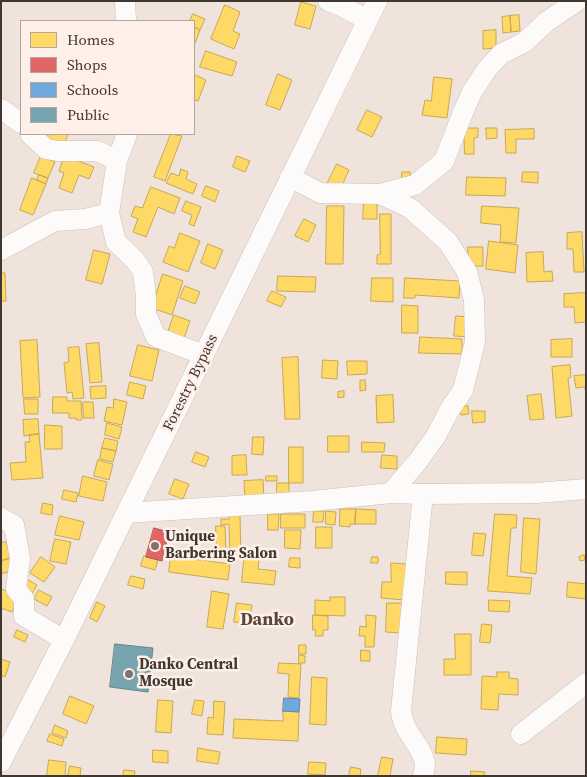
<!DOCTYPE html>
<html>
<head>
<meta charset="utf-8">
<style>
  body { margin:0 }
  #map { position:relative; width:587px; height:777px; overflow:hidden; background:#f0e3db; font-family:"Source Serif 4",serif }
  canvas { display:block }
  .frame { position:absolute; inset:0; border:2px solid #403732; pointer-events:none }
  .legend { position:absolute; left:20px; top:20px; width:175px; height:115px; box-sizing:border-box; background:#fef0e8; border:1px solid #b2a69f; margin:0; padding:6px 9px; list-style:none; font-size:15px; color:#403732 }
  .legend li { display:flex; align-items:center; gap:10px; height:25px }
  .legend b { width:25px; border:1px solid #b2a69f }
</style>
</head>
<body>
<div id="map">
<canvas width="587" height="777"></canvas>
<div class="frame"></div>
<ul class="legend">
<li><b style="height:14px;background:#ffd966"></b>Homes</li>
<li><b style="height:14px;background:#e06666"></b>Shops</li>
<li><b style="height:14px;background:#6fa8dc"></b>Schools</li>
<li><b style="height:14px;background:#76a5af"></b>Public</li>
</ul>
</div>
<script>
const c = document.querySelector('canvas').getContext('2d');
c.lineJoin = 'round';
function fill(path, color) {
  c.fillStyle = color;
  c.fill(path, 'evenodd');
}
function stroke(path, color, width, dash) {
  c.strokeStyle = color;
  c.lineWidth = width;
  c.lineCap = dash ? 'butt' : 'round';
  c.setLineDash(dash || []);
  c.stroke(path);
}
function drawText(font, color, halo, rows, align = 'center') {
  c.font = font + ' "Source Serif 4",serif';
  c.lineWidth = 5;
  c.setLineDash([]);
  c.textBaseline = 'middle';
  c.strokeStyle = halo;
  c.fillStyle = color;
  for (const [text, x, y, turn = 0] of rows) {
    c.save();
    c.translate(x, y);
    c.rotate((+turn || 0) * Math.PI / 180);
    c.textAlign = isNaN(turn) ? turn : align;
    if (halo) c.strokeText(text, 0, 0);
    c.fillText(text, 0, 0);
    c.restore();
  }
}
const homes = new Path2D(`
  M301 2 316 6 310 29 295 25Z
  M225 5 240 12 233 31 240 34 234 49 211 39Z
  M193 14 205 19 200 30 194 27V21H190Z
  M519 15 520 31 511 32 510 16Z
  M510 16 511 32 503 33 502 17Z
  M194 27 200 30 194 46Z
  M496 30V48L483 49V31Z
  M206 51 237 62 232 76 200 67Z
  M278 74 292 80 280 110 266 105Z
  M195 75 206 80 198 101 194 100Z
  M434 77 452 79 447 118 422 115 425 100 431 101Z
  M367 110 382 117 372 137 357 130Z
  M464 128H478V137L474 138V154H465Z
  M486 128H497V138L487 139Z
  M534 129V139H516V153H506L505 130Z
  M49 134H68L64 145 47 138Z
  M171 134 182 136 165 181 154 177Z
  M41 156 55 162 48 178 34 173Z
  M237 156 250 161 245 172 233 167Z
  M70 158 94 167 89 179 79 175 72 193 59 188 64 173 59 171 63 159 69 161Z
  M337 164 349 170 340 190 327 184Z
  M181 169 188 172 186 179 197 184 193 194 166 183 171 173 179 176Z
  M402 172H410V183L402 184Z
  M523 172H538V183L522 182Z
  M39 175 48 178 46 184 37 180Z
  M467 177 506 178 505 196 466 195Z
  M32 178 46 184 33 215 20 210Z
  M206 186 219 191 215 202 202 196Z
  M151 187 180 198 174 214 158 207 146 237 133 232 138 219 131 216 135 206 142 208Z
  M186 201 201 207 194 226 189 224 192 215 182 211Z
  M364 202 377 203V219H363Z
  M327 206H344L343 264H326Z
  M482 206 519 208 516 243 500 242 501 225 481 223Z
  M380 214H391V264H377V255L380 254Z
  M304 219 316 225 308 242 295 236Z
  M582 232 584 272H574L573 249H567V233Z
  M180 233 200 241 188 272 163 262 169 246 174 248Z
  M489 241 518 245 515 273 486 269Z
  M208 244 223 250 215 269 201 263Z
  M468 247H483V266H469Z
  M94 250 110 254 102 284 86 280Z
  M543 252 544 272 552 271 553 281 527 282 526 253Z
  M1 273H5L6 301H1Z
  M163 274 183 281 172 315 152 308Z
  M278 276 316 277 315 292 277 291Z
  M372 278H393V302L371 301Z
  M405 278 460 281 459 298 415 295V298H404Z
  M185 286 200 292 195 304 180 298Z
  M272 291 286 297 281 307 267 301Z
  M586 293V322L575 323 574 307H564V294Z
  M402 305 418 306V333H402Z
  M174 315 190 321 183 341 167 335Z
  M456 316 471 317 469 337 454 336Z
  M420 337 462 339V354L419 353Z
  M572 339V357H551V340Z
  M37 340 40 397 23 398 20 341Z
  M99 343 102 382 90 383 86 344Z
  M138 345 159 350 152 381 130 376Z
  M79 347 84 398 73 399 72 392 67 393 64 363 69 362 68 348Z
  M298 357 300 419H285L282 358Z
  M323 360 338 361 337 379 322 378Z
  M347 361H367V374L348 375Z
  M570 365 571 377 568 378 572 416 556 418 552 367Z
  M586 375V395L585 387 576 388 574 376Z
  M365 380 366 390 360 391V381Z
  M130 382 146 386 143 399 127 395Z
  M106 386V398L91 399 90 387Z
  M344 391V397L338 398V392Z
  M541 394 544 419 530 420 527 396Z
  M393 395 394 422 377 423 376 396Z
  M53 397H67V401H81L82 420H76V418H69V413H53Z
  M24 399H38V414H25Z
  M114 399 127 402 122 425 104 421 107 407 113 408Z
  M83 402H93L94 418H84Z
  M468 406 469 414 461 415 460 408Z
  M472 411H485V422L473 423Z
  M38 419 39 434 24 436 23 420Z
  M107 423 122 427 119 439 105 435Z
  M45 425 62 426V449H45Z
  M39 434 43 478 12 480 10 463 26 462 25 442H30L29 435Z
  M328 436H349V452H328Z
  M253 437H264L263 455 252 454Z
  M105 438 118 441 116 451 102 448Z
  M362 442 385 443 384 452H362Z
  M289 447H303V483H289Z
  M102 448 116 451 113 462 100 459Z
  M196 452 209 457 205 467 192 462Z
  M246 455 247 475H232V456Z
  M382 455 397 456V469L381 468Z
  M98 460 113 464 109 480 94 476Z
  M83 476 107 482 103 501 79 496Z
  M266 476H277V481H266Z
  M175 479 189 484 183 499 169 494Z
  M263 480 264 499 245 500 244 481Z
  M277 483H289V494H277Z
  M64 490 78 493 76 502 62 499Z
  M43 503 53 505 52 515 41 513Z
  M340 509H356L355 524H350V527L340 526Z
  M356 509 376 510V524H355Z
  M314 511H324L323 522H313Z
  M326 511 336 512 335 525 326 524Z
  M268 514H279L278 530H268Z
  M281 514H305V528H281Z
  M495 514 517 515 516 528H511L507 576 532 578 530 594 488 591Z
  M240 515 241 559H230L229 524 221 525V519H229V516Z
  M60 516 84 522 79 540 55 535Z
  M524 518 540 519 536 574 521 572Z
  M216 526H225L226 550H217Z
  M316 527H332V548H316Z
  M285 530H301L300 549 285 548Z
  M474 533 486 534 483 556 472 555Z
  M55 539 71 542 66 564 50 561Z
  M6 542 11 558 1 561V543Z
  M245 550 260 552 258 569 276 571 274 585 242 582Z
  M221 551H228V558H221Z
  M584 555 585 560 580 561 579 557Z
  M144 556 158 560 155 570 141 566Z
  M171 556 230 564 228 580 169 572Z
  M41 557 55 567 44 582 30 573Z
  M372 557H378V563H371Z
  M11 558 14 570 1 574V561Z
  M290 558H300V568L289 567Z
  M391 563 406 564 404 600 381 598 382 582H391Z
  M446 572H467V585L446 584Z
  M131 576 145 579 143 589 128 585Z
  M27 579 37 585 30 597 21 592Z
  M568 582 586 584V599L567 597Z
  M1 589 12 593 18 598 12 612 1 608Z
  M39 590 52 597 47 606 34 599Z
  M212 591 229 594 223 629 207 627Z
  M330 597H345V616L315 615V600L330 601Z
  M489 600 510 601 509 612 489 611Z
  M97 602 105 606 97 622 90 618Z
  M237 603 252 605 249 624 234 622Z
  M387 603H402L401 633 386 632Z
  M313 615 328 616V630H323V636H315L316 630H313Z
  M366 615 376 616 374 647H365V636H359L360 626 366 627Z
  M482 624 492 625 490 643 480 642Z
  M17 630 28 635 25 642 14 637Z
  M455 634H471V675H444V659H455Z
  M299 645H306V654H299Z
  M361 650 370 651V661H361Z
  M299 655 305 656V663H299Z
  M1 659 10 662 5 677 1 675Z
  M279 663 301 664 299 698 288 697 289 674 278 673Z
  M497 672H509V678L518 679V695L499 694 498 710 481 709 482 676 497 677Z
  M312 677 327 678 326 725 310 724Z
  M70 696 94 706 86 724 63 714Z
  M158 700 173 701 171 733 156 732Z
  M195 700 204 701 202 716 192 714Z
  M214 701 225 702 223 735 207 734 208 717 213 718Z
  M283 711 299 712 298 741 233 738 234 719 283 721Z
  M55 725 68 731 66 738 52 733Z
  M50 734 64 739 62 746 47 741Z
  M437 737 467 739 466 755 436 753Z
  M198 748 220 752 218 764 197 761Z
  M153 750 168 751V763L153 762Z
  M382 757 393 759 390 776H378Z
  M49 760 66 762 65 776H47Z
  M309 762 326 763 325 775 308 774Z
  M70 766 81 768 80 776H68Z
  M351 767 361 769 360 776H349Z
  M124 770 135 771 134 776H123Z
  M471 771 485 772 484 776H471Z`);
fill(homes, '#ffd966');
stroke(homes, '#c6a856', 1);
const shops = new Path2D(`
  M154 528 169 532 162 561 146 557Z`);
fill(shops, '#e06666');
stroke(shops, '#b05856', 1);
const schools = new Path2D(`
  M284 698 300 699 299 712 283 711Z`);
fill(schools, '#6fa8dc');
stroke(schools, '#6186a9', 1);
const public = new Path2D(`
  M115 644 153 648 148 692 110 687Z`);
fill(public, '#76a5af');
stroke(public, '#66848a', 1);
const minor = new Path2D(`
  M125 1 126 21
  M328 1 339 5 368 20
  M1 109 21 123
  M30 134 46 149 58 151H97L106 155 117 161
  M127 134 117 161 109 213 116 242 135 260 143 272 146 297V314L156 337 204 355
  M290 177 320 193 380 194 415 185 444 161 464 110 472 92 487 69 501 54 525 42 546 22 577 1
  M380 194 410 208 448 242 467 272 474 300 475 342 463 390 450 409 436 436 418 461 391 493
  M1 250 55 221 85 219 109 213
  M423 494 401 711C403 733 422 745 425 763 425 767 424 772 423 776
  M126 513 312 501 391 493 423 494 536 493 586 489
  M1 518 14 525 20 558 16 589 24 599V616L64 640
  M521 734 586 683
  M1 762 64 640 377 1`);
stroke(minor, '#cac0ba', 21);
stroke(minor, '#fdfbfa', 20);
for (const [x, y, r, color] of [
  [155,546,5,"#7e736d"],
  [129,674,5,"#7e736d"]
]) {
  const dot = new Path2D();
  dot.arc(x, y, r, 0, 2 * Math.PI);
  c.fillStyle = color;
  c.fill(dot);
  stroke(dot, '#fef0e8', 2);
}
drawText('15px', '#403732', '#fef0e8', [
  ["Forestry Bypass",191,383,-64]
]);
drawText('bold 15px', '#403732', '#fef0e8', [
  ["Unique",165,537],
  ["Barbering Salon",165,554],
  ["Danko Central",139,665],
  ["Mosque",139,682]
], 'left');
drawText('bold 18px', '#58463a', '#fef0e8', [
  ["Danko",267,620]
]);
</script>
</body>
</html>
